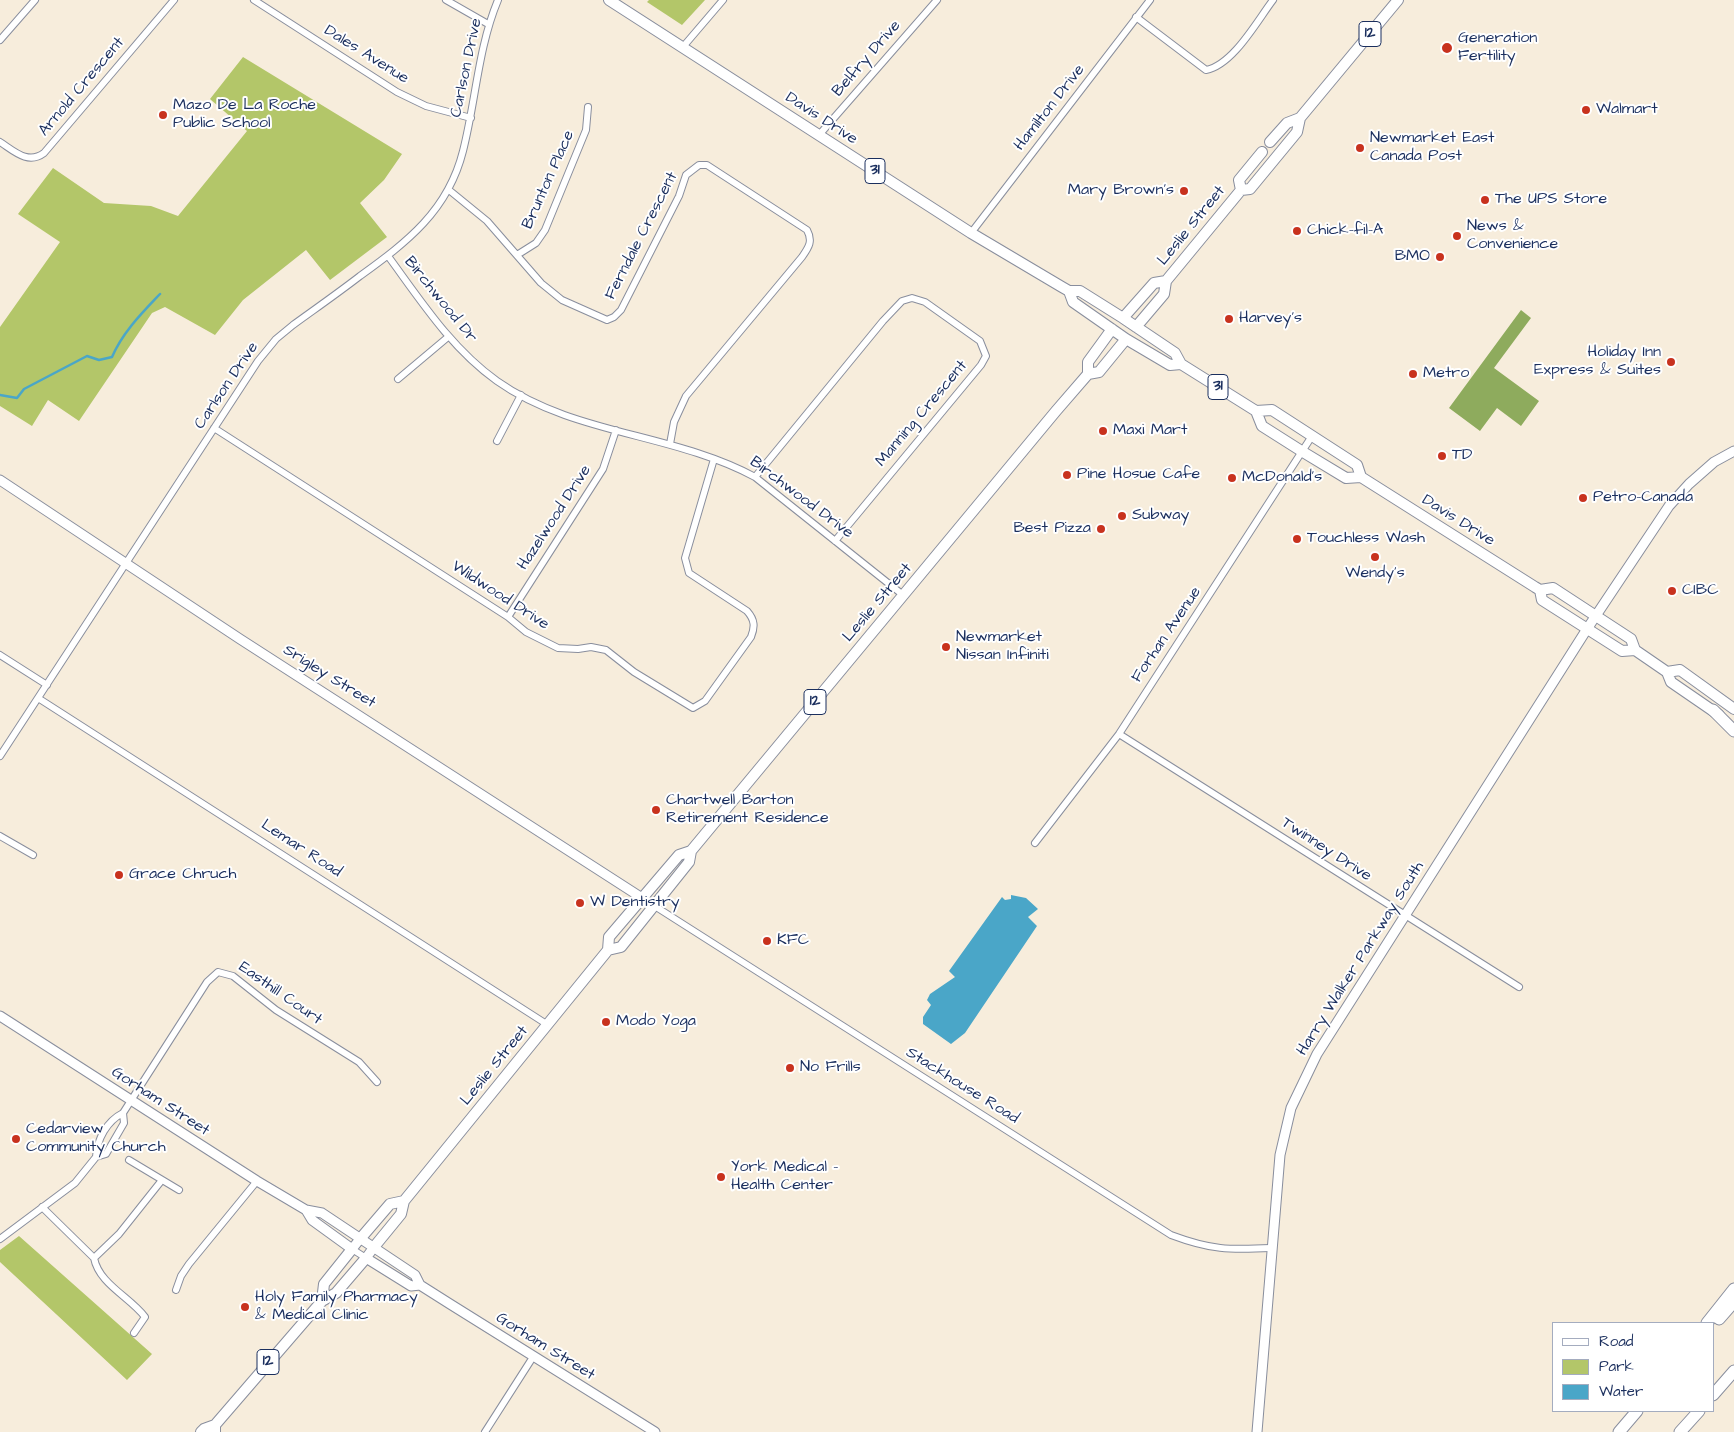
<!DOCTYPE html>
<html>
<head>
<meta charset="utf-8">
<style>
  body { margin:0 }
  #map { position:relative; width:1734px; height:1432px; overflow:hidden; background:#f7eddc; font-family:"Architects Daughter",sans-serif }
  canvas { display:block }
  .legend { position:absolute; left:1552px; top:1322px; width:162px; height:90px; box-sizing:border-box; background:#fff; border:1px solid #a4acbf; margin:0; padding:6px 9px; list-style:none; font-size:15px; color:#1b2f5e }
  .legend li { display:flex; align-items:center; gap:10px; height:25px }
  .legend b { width:25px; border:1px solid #a4acbf }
</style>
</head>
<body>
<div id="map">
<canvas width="1734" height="1432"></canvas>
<ul class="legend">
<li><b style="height:6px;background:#fff"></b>Road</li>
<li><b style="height:14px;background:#b3c669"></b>Park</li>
<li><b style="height:14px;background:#4aa6c8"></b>Water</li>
</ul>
</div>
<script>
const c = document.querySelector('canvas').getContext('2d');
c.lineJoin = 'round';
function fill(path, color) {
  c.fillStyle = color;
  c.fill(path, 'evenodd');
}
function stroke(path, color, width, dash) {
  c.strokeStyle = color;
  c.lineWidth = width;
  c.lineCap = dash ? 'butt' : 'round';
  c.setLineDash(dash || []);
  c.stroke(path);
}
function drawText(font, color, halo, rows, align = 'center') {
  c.font = font + ' "Architects Daughter",sans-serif';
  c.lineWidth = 4;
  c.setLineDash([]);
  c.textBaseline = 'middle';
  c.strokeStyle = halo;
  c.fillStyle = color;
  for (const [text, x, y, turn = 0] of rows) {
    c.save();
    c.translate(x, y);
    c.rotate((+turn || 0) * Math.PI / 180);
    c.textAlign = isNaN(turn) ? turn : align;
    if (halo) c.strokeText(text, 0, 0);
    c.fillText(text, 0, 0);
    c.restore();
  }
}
fill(new Path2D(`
  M649 0H705L682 25 647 2Z
  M243 57 402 154 384 180 360 203 387 237 330 280 306 250 243 300 215 335 165 307 152 313 79 421 48 400 32 426 0 406V327L60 242 18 214 53 168 104 203 151 206 178 216 247 131 210 99Z
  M19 1236 152 1354 127 1380 0 1262V1250Z`), '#b3c669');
fill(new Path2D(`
  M1521 310 1531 318 1494 368 1539 401 1521 426 1497 408 1480 431 1449 408Z`), '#8eab5d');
fill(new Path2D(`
  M1011 895 1026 898 1038 909 1028 917 1037 926 965 1033 951 1044 923 1024V1017L931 1005 927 1000 930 994 955 977 949 971 1002 897 1005 900 1011 899Z`), '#4aa6c8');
stroke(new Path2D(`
  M0 395 17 398 24 389 87 356 99 360 112 357C123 332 141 314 160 294`), '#4aa6c8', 2.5);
const street = new Path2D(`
  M254 0 397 92 426 106 471 118
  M446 0 488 24
  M1136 17 1206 70C1233 65 1257 21 1273 0
  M0 40 35 0
  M682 48 723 0
  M819 135 937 0
  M0 142C14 151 28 165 44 153L174 0
  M449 190 487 221 541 283 562 300 607 320 614 317 621 310 679 196 686 175 699 165H707L807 230C813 241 809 247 802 257L686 396 674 422 670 444
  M971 233 1150 0
  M517 255 536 243 545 230 586 130 588 107
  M388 256C421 301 451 348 497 381 573 435 674 433 755 477L903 595
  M398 379 448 337
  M214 428 508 617 526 632 558 648 578 649 591 647 606 650 634 672 693 708 705 701 751 637C755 627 755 620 747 611L689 573 685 558 714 459
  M497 441 521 395
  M755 477 883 321 902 301 912 298 925 302 980 341 986 356 981 365 835 541
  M508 617 603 469 616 430
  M0 655 47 685
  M38 698 548 1025
  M1119 734 1519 987
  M0 756 258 361 276 339 293 325C315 309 338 293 360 276 407 242 448 211 463 151 476 100 478 48 498 0
  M0 836 33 855
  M1035 843 1119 734 1312 436
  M653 905 1171 1235C1211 1250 1229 1250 1271 1248
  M96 1157C97 1139 107 1121 123 1113L207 982 218 972 233 976 276 1010 359 1062 377 1082
  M129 1160 179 1190
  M42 1207 94 1258C99 1284 130 1297 145 1317L134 1333
  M0 1239 75 1183 96 1157 106 1154 124 1123 123 1113
  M352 1249 366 1258
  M94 1258 119 1234 162 1180
  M176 1290 181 1276 189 1264 257 1181
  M485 1432 533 1357`);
const secondary = new Path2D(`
  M0 480 240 639 653 905
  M0 1016 257 1181 306 1210 322 1213 415 1275 420 1285 450 1304 655 1432
  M306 1210 312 1220 352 1249 360 1239
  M374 1247 366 1258 411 1286 420 1285
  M1257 1432 1280 1155 1291 1108 1317 1054 1587 629 1669 506 1689 484 1714 462 1734 451`);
const primary = new Path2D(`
  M609 0 971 233 1062 287 1069 291 1073 302 1126 339 1170 365 1181 364
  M1270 142 1287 123 1300 118
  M1241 190 1239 180 1262 152
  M1069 291H1080L1123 318 1175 353 1181 364 1256 411 1272 410 1357 465 1361 477
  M1123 318 1154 283 1166 281
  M1136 327 1164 294 1166 281 1241 190 1250 189 1297 132 1300 118 1398 0
  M1088 374V362L1112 329
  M1256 411 1262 426 1303 452 1346 478 1361 477 1535 587 1540 590 1542 600 1622 651 1635 650
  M1540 590 1553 588 1631 639 1635 650 1667 672 1671 682 1719 715
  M1667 672 1680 670 1734 709
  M608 950 621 947 689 862 691 851
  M360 1239 390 1204 404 1201
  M374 1247 401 1214 404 1201 608 950 609 937 679 855 691 851 1056 411 1088 374 1099 372 1126 339
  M322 1301 324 1284 352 1249
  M201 1432 204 1429 215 1425
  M215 1432V1425L322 1301 336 1293 366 1258`);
const highway = new Path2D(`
  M1713 710 1734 731
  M1719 1319 1734 1302
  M1707 1323 1734 1289
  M1713 1395 1734 1371
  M1619 1432 1637 1411
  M1680 1432 1699 1411`);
stroke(street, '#898e9d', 8);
stroke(secondary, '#898e9d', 11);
stroke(primary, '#898e9d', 12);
stroke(highway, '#898e9d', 13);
stroke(street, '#fff', 6);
stroke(secondary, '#fff', 9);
stroke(primary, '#fff', 10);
stroke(highway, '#fff', 11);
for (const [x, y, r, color] of [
  [1447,48,6,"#c8321e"],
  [1586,110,5,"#c8321e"],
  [163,115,5,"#c8321e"],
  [1360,148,5,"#c8321e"],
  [1184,191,5,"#c8321e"],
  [1485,200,5,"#c8321e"],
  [1297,231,5,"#c8321e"],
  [1457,236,5,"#c8321e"],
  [1440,257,5,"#c8321e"],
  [1229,319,5,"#c8321e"],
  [1671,362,5,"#c8321e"],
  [1413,374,5,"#c8321e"],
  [1103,431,5,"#c8321e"],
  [1442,456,5,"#c8321e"],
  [1067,475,5,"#c8321e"],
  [1232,478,5,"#c8321e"],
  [1583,498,5,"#c8321e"],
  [1122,516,5,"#c8321e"],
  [1101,529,5,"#c8321e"],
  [1297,539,5,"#c8321e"],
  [1375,557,5,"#c8321e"],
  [1672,591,5,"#c8321e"],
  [946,647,5,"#c8321e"],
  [656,810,5,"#c8321e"],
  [119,875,5,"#c8321e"],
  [580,903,5,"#c8321e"],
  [767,941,5,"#c8321e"],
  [606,1022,5,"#c8321e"],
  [790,1068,5,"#c8321e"],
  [16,1139,5,"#c8321e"],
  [721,1177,5,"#c8321e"],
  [245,1307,5,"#c8321e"]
]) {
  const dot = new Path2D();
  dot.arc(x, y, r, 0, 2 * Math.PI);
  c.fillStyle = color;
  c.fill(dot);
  stroke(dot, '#fff', 2);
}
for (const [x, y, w] of [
  [1370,34,22],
  [875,171,20],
  [1218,387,20],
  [815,702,22],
  [268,1362,22]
]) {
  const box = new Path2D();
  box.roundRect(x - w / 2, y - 12.5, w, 25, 4);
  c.fillStyle = '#fff';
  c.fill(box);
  stroke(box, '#1b2f5e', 1);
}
drawText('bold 15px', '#1b2f5e', null, [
  ["12",1370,34],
  ["31",875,171],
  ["31",1218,387],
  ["12",815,702],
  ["12",268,1362]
]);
drawText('16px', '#1b2f5e', '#fff', [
  ["Generation",1458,39],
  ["Fertility",1458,57],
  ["Mazo De La Roche",173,106],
  ["Public School",173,124],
  ["Walmart",1596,110],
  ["Newmarket East",1370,139],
  ["Canada Post",1370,157],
  ["Mary Brown's",1174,191,"right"],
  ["The UPS Store",1495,200],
  ["News &",1467,227],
  ["Convenience",1467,245],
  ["Chick-fil-A",1307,231],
  ["BMO",1430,257,"right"],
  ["Harvey's",1239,319],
  ["Holiday Inn",1661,353,"right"],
  ["Express & Suites",1661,371,"right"],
  ["Metro",1423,374],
  ["Maxi Mart",1113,431],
  ["TD",1452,456],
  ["Pine Hosue Cafe",1077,475],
  ["McDonald's",1242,478],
  ["Petro-Canada",1593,498],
  ["Subway",1132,516],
  ["Best Pizza",1091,529,"right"],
  ["Touchless Wash",1307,539],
  ["Wendy's",1375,574,"center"],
  ["CIBC",1682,591],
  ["Newmarket",956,638],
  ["Nissan Infiniti",956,656],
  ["Chartwell Barton",666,801],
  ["Retirement Residence",666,819],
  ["Grace Chruch",129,875],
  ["W Dentistry",590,903],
  ["KFC",777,941],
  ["Modo Yoga",616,1022],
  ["No Frills",800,1068],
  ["Cedarview",26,1130],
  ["Community Church",26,1148],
  ["York Medical -",731,1168],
  ["Health Center",731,1186],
  ["Holy Family Pharmacy",255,1298],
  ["& Medical Clinic",255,1316]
], 'left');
drawText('16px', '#1b2f5e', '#fff', [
  ["Dales Avenue",366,55,32],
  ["Belfry Drive",867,59,-49],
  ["Carlson Drive",467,68,-78],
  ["Arnold Crescent",82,87,-50],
  ["Hamilton Drive",1050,108,-52],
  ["Davis Drive",821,119,33],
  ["Brunton Place",549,180,-66],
  ["Leslie Street",1192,226,-51],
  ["Ferndale Crescent",642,236,-63],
  ["Birchwood Dr",440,300,51],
  ["Carlson Drive",227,386,-56],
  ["Manning Crescent",922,414,-50],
  ["Birchwood Drive",801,498,37],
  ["Hazelwood Drive",555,518,-57],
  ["Davis Drive",1458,521,32],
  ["Wildwood Drive",500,596,33],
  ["Leslie Street",878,603,-50],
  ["Forhan Avenue",1167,635,-56],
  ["Srigley Street",329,677,32],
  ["Lemar Road",301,849,33],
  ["Twinney Drive",1326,850,33],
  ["Harry Walker Parkway South",1361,959,-58],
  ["Easthill Court",280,994,35],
  ["Leslie Street",495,1066,-51],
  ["Stackhouse Road",962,1086,32],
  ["Gorham Street",160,1102,33],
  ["Gorham Street",545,1347,32]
]);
</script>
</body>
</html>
